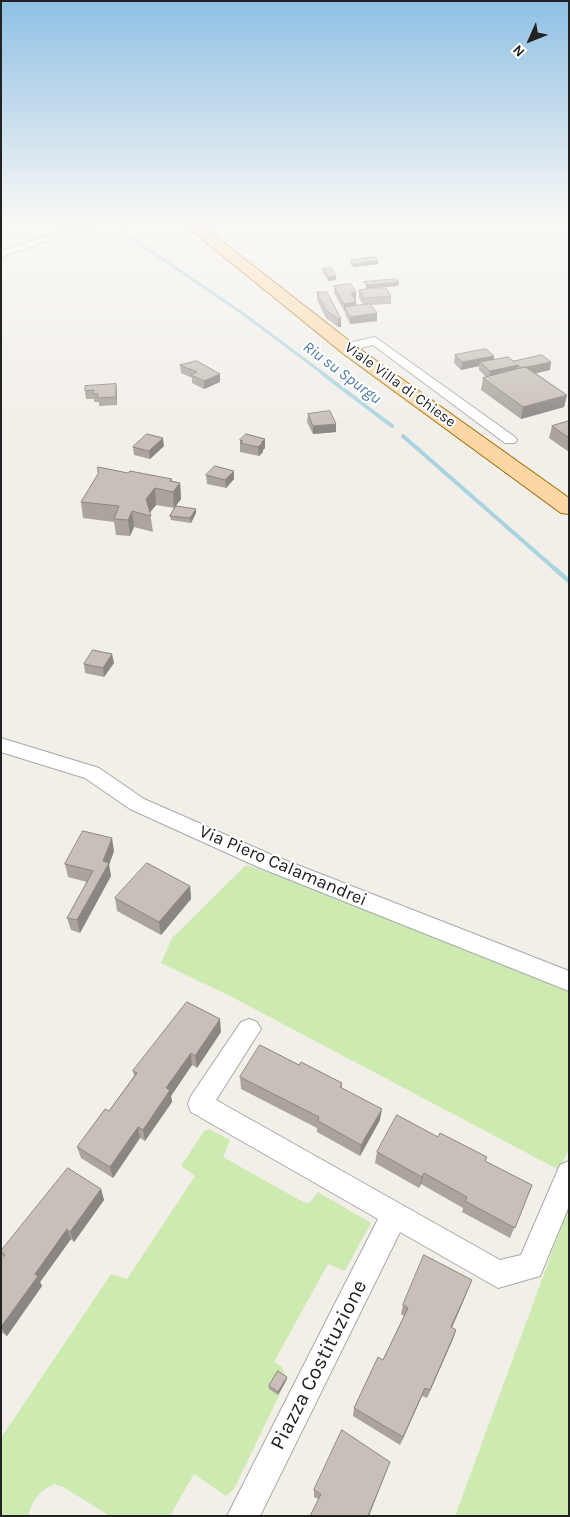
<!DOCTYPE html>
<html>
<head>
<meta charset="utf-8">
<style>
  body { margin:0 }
  #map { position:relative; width:570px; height:1517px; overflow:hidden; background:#f2efe9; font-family:Karla,sans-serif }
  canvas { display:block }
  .frame { position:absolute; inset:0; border:2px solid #222; pointer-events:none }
  .north { position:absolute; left:505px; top:15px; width:50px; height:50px; -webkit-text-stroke:4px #fff; paint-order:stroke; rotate:226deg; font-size:14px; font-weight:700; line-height:20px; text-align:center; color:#222 }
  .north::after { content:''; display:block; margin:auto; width:18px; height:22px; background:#222; clip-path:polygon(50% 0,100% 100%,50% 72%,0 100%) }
</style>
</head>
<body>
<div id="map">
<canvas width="570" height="1517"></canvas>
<div class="frame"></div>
<div class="north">N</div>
</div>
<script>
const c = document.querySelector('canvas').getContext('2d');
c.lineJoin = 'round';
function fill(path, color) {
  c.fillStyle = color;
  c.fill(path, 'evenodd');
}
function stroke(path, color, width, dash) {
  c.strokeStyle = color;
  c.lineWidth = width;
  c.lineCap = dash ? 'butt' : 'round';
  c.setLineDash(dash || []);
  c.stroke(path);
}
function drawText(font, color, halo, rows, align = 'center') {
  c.font = font + ' Karla,sans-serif';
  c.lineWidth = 4.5;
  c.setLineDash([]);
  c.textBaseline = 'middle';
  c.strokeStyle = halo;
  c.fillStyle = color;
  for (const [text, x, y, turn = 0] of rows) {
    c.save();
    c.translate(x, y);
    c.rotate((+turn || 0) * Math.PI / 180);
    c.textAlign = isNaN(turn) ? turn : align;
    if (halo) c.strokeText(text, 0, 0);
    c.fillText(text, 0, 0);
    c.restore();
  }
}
fill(new Path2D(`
  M246 865 285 878 569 992V1149L559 1170 230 996 161 963 172 938Z
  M209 1129 230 1140 223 1157 305 1203 310 1202 318 1192 371 1223 345 1271 328 1264 274 1362 282 1367 287 1379 234 1489 226 1496 194 1474 170 1516H110L63 1487 54 1484C38 1492 33 1500 28 1516H1V1438L111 1274 127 1279 195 1176 181 1166 204 1131Z
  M569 1206V1516H455Z`), '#cdebb0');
stroke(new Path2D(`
  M135 221 120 227 121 231 245 315 325 375`), '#aad3df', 3);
stroke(new Path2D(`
  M323 374 392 426
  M403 436 555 569`), '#aad3df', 4);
stroke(new Path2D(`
  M554 568 569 581`), '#aad3df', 4.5);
const street = new Path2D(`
  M91 221H107L1 257V251Z
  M375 337 515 437 517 440 515 443H505L373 345 347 351 341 347 343 344Z
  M1 738 99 768 144 799 272 855 569 971V991L258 867 130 809 85 778 1 752Z
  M249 1019 257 1022 261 1029 216 1100 500 1260 521 1255 560 1165 569 1161V1206L540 1276 498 1288 400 1232 260 1516H227L378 1219 191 1112 188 1104 191 1096 241 1022Z`);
const primary = new Path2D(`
  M180 221H196L357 347 569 498V514L561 513 345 355Z`);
stroke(street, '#a9a9a9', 2);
stroke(primary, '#a06b00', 2);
fill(street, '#fff');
fill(primary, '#fcd6a4');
fill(new Path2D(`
  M351 260 378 264 353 267 350 264Z
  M323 269 336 280 328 281 323 272Z
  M334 286 356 300V306L363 305 359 298V290L391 296V304L371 305 377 321 350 324 345 314V311H344L334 293Z
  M317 292 341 319V327H338L326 318 317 300Z
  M455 355 494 356V360L551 362 550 370 536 373 567 395 564 407 521 419 481 390 483 378 486 377 479 370V366L461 370 454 363Z
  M180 365 220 374V382L204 389 192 383V378L181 373Z
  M116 384 117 393V405L99 406V402H94V399H86L85 391Z
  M308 414 336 432 313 434 307 422Z
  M569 421V452L549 438 552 426Z
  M240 440 265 448 263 450V452L259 456 240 452Z
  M164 446 150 459 134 455 133 447Z
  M234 471V479L226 488 207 484 206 475Z
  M128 473 172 479V481L180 483 181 499 176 506 196 509V513L191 523 171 520 170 516 174 508 156 505 150 512 153 532 134 527 130 536 116 535 114 522 83 518 81 502Z
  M114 663 104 677 85 673 84 664Z
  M114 851 109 865 111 876 80 933 71 930 67 918 87 882 68 877 65 864Z
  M190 886 191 899 161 935 117 911 115 898Z
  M221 1032 197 1068 192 1065 171 1096 172 1102 145 1141 140 1138 113 1178 81 1158 77 1147 109 1111 134 1076 133 1071Z
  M299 1065 342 1083V1088L380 1120 360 1156 317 1132V1128L241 1089 240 1077Z
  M377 1152 486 1162 532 1185 510 1238 462 1212 463 1208 421 1184 419 1188 375 1163Z
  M101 1189 104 1200 74 1242 71 1239 40 1282 42 1286 7 1336 1 1332V1260L3 1257 1 1252Z
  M468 1290 452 1328 456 1330 453 1339 427 1398 422 1396 400 1445 353 1416 354 1408 383 1360 404 1316 401 1314 403 1305Z
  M287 1377V1379L278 1395 269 1389V1386Z
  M388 1469 318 1499 314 1497V1490Z`), '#aba49e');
fill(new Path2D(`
  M378 260V264L353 267 354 264Z
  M336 276V280L328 281V277Z
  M399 282 398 286 366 289V285Z
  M356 292V300H351V293Z
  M356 302V309L345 307V311H344V304Z
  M377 313V321L350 324V317Z
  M338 319H341V327H338Z
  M494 356 493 364 480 362 479 366 461 370 462 362Z
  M551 362 550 370 521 377 522 368Z
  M518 365 517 373 489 379 490 371Z
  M220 374V382L204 389V381Z
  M116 384 117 393V405L116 397Z
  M567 395 564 407 521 419 523 407Z
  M336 424V432L313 434V426Z
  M163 438 164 446 150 459 149 451Z
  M265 439V448L263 450V452L259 456 258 447 261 443Z
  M234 471V479L226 488 225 480Z
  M180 483 181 499 174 508 173 492Z
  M155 488 156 505 148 515 146 499Z
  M196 509V513L191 523 190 518Z
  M132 511 134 527 130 536 128 520Z
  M112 654 114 663 104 677 103 668Z
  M112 838 114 851 109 865 111 876 80 933 77 920Z
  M190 886 191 899 161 935 159 922Z
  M220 1019 221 1032 197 1068 195 1056Z
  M191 1053 192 1065 171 1096 172 1102 145 1141 143 1130 166 1088Z
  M382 1109 380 1120 360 1156 361 1145Z
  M138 1127 140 1138 113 1178 110 1167Z
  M424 1173 421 1184 419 1188 422 1177Z
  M101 1189 104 1200 74 1242 70 1232Z
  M67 1229 71 1239 40 1282 42 1286 7 1336 1 1327 35 1274Z
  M472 1280 468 1290 448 1336 451 1327Z
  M456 1330 453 1339 427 1398 430 1390Z
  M287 1377V1379L278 1395V1392Z
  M425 1388 422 1396 400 1445 403 1437Z
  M390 1462 369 1516H368Z`), '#8b8681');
const building = new Path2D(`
  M375 257 378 260 354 264 351 260Z
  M331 268 336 276 328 277 323 269Z
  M396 279 399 282 366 285 364 282Z
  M351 284 356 292 351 293 356 302 344 304 334 286Z
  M386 288 391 296 364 298 359 290Z
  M317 292H327L341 319H338L326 310Z
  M370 304 377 313 350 317 345 307Z
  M486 349 494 356 462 362 455 355Z
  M542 355 551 362 527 367H525L521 368 518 365 490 371 480 362 508 357 513 361Z
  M197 361 220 374 204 381 191 375 197 372 180 365Z
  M525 367 567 395 523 407 483 378Z
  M116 384V397L98 398V394H93L94 390 85 391V386Z
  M330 411 336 424 313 426 308 414Z
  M569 421V438L552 426Z
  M147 434 163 438 149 451 133 447Z
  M246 434 265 439 261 443H263L258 447 240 443 243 441 240 440Z
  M215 466 234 471 225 480 206 475Z
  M98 467 128 473 130 471 172 479 170 481 180 483 173 492 155 488 146 499 151 516 132 511 128 520 114 519 119 506 81 502 98 474Z
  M176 506 196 509 190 518 170 516Z
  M93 650 112 654 103 668 84 664Z
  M83 831 112 838 103 861 109 863 77 920 67 918 93 871 65 864Z
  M147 863 190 886 159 922 115 898Z
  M187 1002 220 1019 195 1056 191 1053 166 1088 170 1090 143 1130 138 1127 110 1167 77 1147 105 1109 109 1111 137 1073 133 1071Z
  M260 1045 299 1065 301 1062 342 1083 340 1087 382 1109 361 1145 318 1121 319 1117 240 1077Z
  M397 1115 438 1137 440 1133 487 1157 485 1161 532 1185 515 1228 465 1201 467 1197 424 1173 422 1177 377 1152Z
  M68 1168 101 1189 70 1232 67 1229 35 1274 38 1276 1 1327V1260L5 1255 1 1251Z
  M424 1255 472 1280 451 1327 456 1330 430 1390 425 1388 403 1437 354 1408 378 1357 383 1360 408 1308 403 1305Z
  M278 1371 287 1377 278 1392 269 1386Z
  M342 1430 390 1462 368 1516H310L321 1494 314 1490Z`);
fill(building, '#c7bfb8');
stroke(building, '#8b8681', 1);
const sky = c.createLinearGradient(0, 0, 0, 434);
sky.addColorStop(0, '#8fc0e4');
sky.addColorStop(0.51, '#f9f8f5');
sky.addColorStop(1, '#f9f8f500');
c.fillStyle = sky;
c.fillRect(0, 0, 570, 434);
drawText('15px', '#222', '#fff', [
  ["Viale Villa di Chiese",400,385,36]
]);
drawText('italic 16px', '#4a7aab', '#fff', [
  ["Riu su Spurgu",342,373,37]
]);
drawText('18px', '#222', '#fff', [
  ["Via Piero Calamandrei",283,866,23]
]);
drawText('21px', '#222', '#fff', [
  ["Piazza Costituzione",319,1365,-63]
]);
</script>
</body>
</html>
